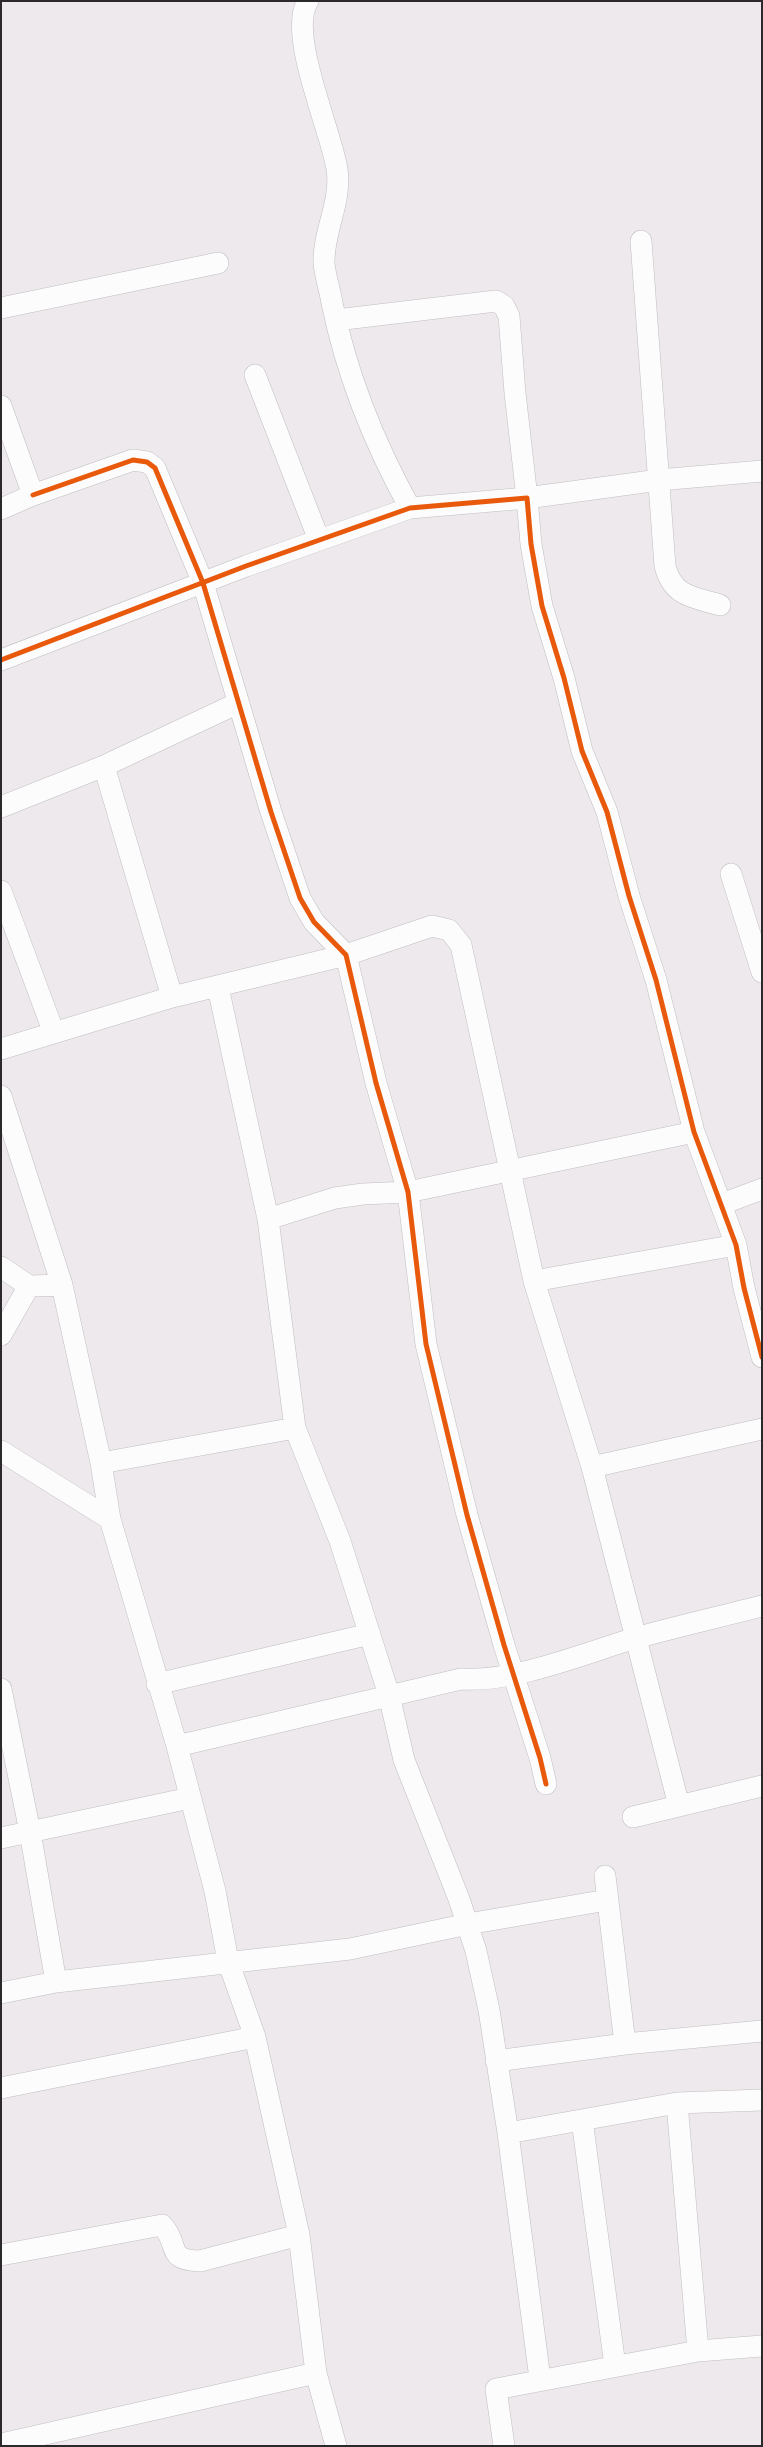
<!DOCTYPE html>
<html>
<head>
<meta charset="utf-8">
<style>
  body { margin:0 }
  #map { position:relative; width:763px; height:2447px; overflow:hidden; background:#ede9ed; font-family:Commissioner,sans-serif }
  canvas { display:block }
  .frame { position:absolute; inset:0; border:2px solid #2b292b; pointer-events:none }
</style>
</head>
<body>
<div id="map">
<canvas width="763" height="2447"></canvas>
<div class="frame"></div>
</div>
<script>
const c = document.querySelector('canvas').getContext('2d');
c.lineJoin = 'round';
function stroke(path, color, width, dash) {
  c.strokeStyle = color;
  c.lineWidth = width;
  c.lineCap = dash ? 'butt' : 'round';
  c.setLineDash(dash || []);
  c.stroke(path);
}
const street = new Path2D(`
  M308 1C287 33 331 130 337 169 342 202 323 231 324 263 325 276 330 290 332 303 347 376 374 443 410 508
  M641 241 665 566C673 597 693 597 720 605
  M1 308 218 263
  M336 320 496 301 504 306 509 316 515 393 527 498 659 480 762 471
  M255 375 319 540
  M1 406 33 495 1 509
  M33 495 133 460 147 462 155 468 203 583 271 812 300 898 314 922 346 955 376 1083 408 1192 426 1344 467 1515 504 1645 540 1758 546 1784
  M1 660 246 566 410 508 527 498 531 544 542 606 564 678 582 751 607 812 629 896 656 980 694 1132 736 1245 744 1288 762 1357
  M104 766 172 997
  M1 807 104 766 238 703
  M731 874 762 972
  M1 891 54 1033
  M218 987 268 1219 295 1428 340 1541 389 1695 404 1760 459 1899 476 1951 489 2010 508 2133 540 2379
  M1 1049 172 997 346 955 432 926 449 930 461 945 534 1281 592 1467 679 1806
  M1 1096 62 1285 101 1463 110 1519 177 1746 215 1891 228 1961 255 2037 299 2235 316 2373 336 2446
  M722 1204 762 1189
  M268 1219 335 1198 363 1194 408 1192 694 1132
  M1 1267 29 1286 62 1285
  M534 1281 736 1245
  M1 1335 29 1286
  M1 1451 110 1519
  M101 1463 295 1428
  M592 1467 762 1429
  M157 1684 370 1634
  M1 1689 30 1832 56 1982
  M177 1746 461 1679C511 1683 583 1654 632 1639 675 1627 719 1617 762 1606
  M633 1817 762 1786
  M1 1838 190 1798
  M605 1876 625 2044
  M1 1993 56 1982 350 1949 468 1924 607 1900
  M496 2061 625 2044 762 2031
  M1 2088 255 2037
  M677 2103 698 2351
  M582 2120 615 2366
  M508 2133 677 2103 762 2100
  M1 2255 162 2225C181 2245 164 2260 200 2261L299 2235
  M1 2444 316 2373
  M504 2446 496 2389 698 2351 762 2346`);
stroke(street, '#c0bec0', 22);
stroke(street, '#fcfcfc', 21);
stroke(new Path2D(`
  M33 495 133 460 147 462 155 468 203 583 271 812 300 898 314 922 346 955 376 1083 408 1192 426 1344 467 1515 504 1645 540 1758 546 1784
  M1 660 246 566 410 508 527 498 531 544 542 606 564 678 582 751 607 812 629 896 656 980 694 1132 736 1245 744 1288 762 1357`), '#e8590c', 5);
</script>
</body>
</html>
